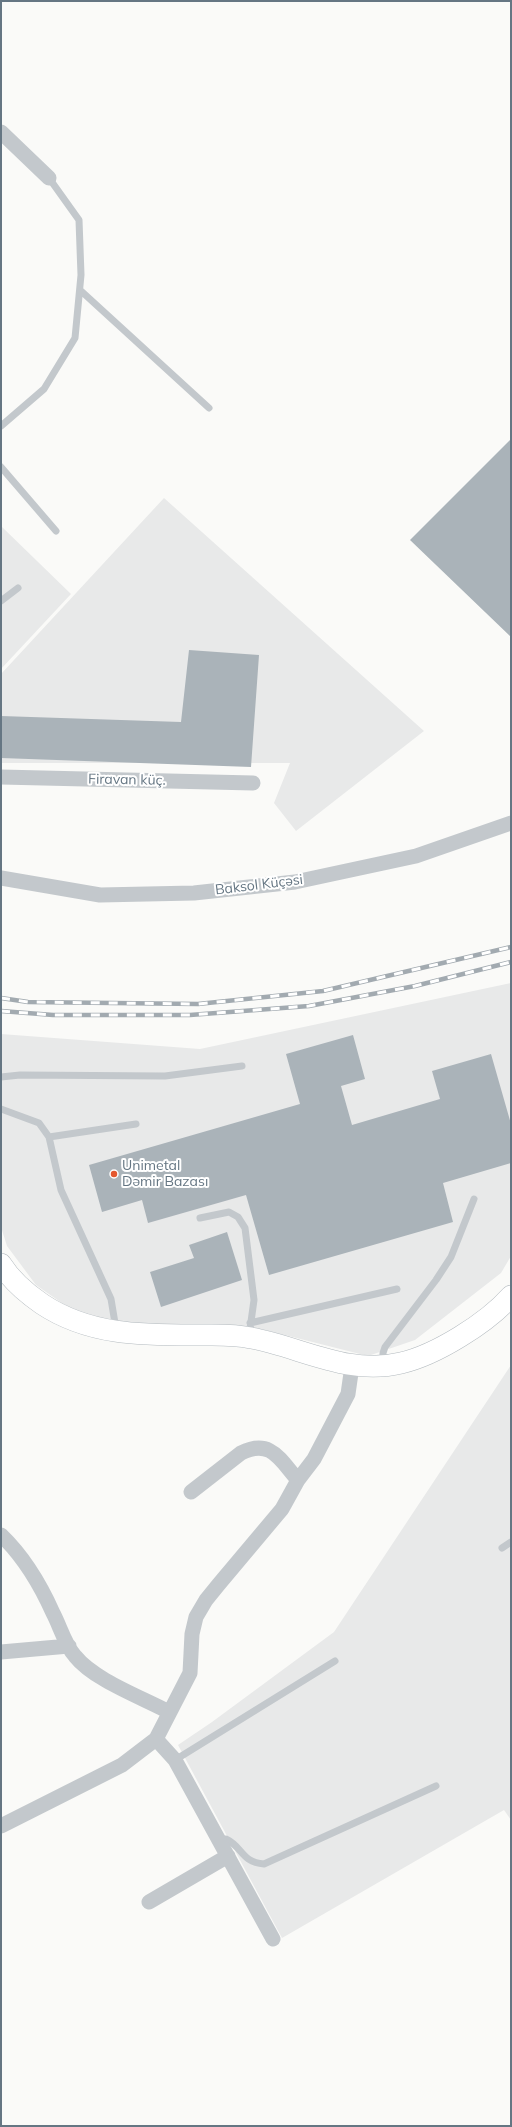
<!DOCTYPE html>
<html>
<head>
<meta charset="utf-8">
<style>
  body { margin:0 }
  #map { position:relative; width:512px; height:2127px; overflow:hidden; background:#fafaf8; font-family:Mulish,sans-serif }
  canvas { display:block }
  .frame { position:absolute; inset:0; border:2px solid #657683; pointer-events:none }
</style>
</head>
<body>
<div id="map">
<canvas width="512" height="2127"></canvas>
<div class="frame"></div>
</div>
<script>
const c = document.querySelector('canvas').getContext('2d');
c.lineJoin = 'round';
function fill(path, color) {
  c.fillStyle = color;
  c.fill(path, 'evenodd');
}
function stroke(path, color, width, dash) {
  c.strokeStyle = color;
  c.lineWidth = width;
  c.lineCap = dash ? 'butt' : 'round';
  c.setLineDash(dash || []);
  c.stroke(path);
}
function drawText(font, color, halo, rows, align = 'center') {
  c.font = font + ' Mulish,sans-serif';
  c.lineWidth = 4;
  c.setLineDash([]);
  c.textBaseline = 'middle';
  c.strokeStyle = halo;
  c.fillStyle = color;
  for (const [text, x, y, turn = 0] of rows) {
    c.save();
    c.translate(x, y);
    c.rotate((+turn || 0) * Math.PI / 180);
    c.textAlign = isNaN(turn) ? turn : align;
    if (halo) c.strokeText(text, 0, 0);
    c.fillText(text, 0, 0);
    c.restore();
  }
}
fill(new Path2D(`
  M164 498 424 731 296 831 274 803 290 763H1V674Z
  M1 526 71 594 1 669Z
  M511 983V1256L501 1273 415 1340 368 1356 261 1329 130 1326 79 1315 36 1285 7 1246 1 1227V1034L200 1049Z
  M511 1365V1820L504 1810 282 1938 178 1745 212 1722 334 1632Z`), '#e8e9e9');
fill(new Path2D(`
  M511 439V637L410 540Z
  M189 650 259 655 251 767 1 758V716L181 722Z
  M353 1035 365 1079 341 1086 352 1125 440 1099 432 1071 491 1054 511 1124V1163L443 1183 453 1222 269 1275 246 1195 148 1223 142 1200 102 1212 89 1165 300 1104 286 1054Z
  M227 1232 242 1280 161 1307 150 1272 194 1258 189 1245Z`), '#aab3b9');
const secondary = new Path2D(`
  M1 1264C11 1280 26 1293 42 1304 90 1336 144 1335 199 1335 216 1335 234 1334 251 1338 301 1347 348 1376 401 1363 436 1355 487 1323 511 1296`);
stroke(secondary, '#b3babf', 22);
stroke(new Path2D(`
  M80 290 209 408
  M1 426 44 389 75 338 81 275 79 220 49 178
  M1 467 56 531
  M1 601 18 588
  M1 1077 20 1075 165 1076 242 1066
  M1 1109 39 1123 49 1137 61 1190 111 1299 116 1329
  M49 1137 136 1124
  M200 1218 229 1212 238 1217 245 1228 254 1300 249 1336
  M250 1323 397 1289
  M383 1365V1353L385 1347 436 1280 451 1257 474 1199
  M502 1548 511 1542
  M175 1760 335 1661
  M219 1840 226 1839C243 1847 241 1862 264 1864L436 1786`), '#c3c8cc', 7);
stroke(new Path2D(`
  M1 132 49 178
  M1 777 253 783
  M1 878 100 895 194 893 295 882 416 856 511 823
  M191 1492 241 1453C271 1438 280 1460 298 1480
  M1 1535C24 1557 40 1584 53 1613 60 1626 65 1645 75 1656 94 1680 141 1697 169 1712
  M1 1652 69 1646
  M156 1739 175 1760 273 1939
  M1 1826 122 1765 156 1739 190 1673 192 1634 196 1617 206 1600 219 1584 282 1509 298 1480 314 1459 348 1394 352 1366
  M149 1902 228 1856`), '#c3c8cc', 15);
stroke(secondary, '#fff', 21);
const rail = new Path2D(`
  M1 998 28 1002 198 1004 323 991 511 947
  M1 1011 53 1015H190L309 1006 415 986 511 962`);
stroke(rail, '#a2aab0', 4.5);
stroke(rail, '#fff', 3, [9]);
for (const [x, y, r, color] of [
  [114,1174,4,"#e4572e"]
]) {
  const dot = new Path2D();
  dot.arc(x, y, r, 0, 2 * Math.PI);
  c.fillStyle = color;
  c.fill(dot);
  stroke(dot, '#fff', 1.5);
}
drawText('14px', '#657683', '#fff', [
  ["Firavan küç.",127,780,1],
  ["Baksol Küçəsi",259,885,-7]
]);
drawText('14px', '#657683', '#fff', [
  ["Unimetal",122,1166],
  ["Dəmir Bazası",122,1182]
], 'left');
</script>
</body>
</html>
